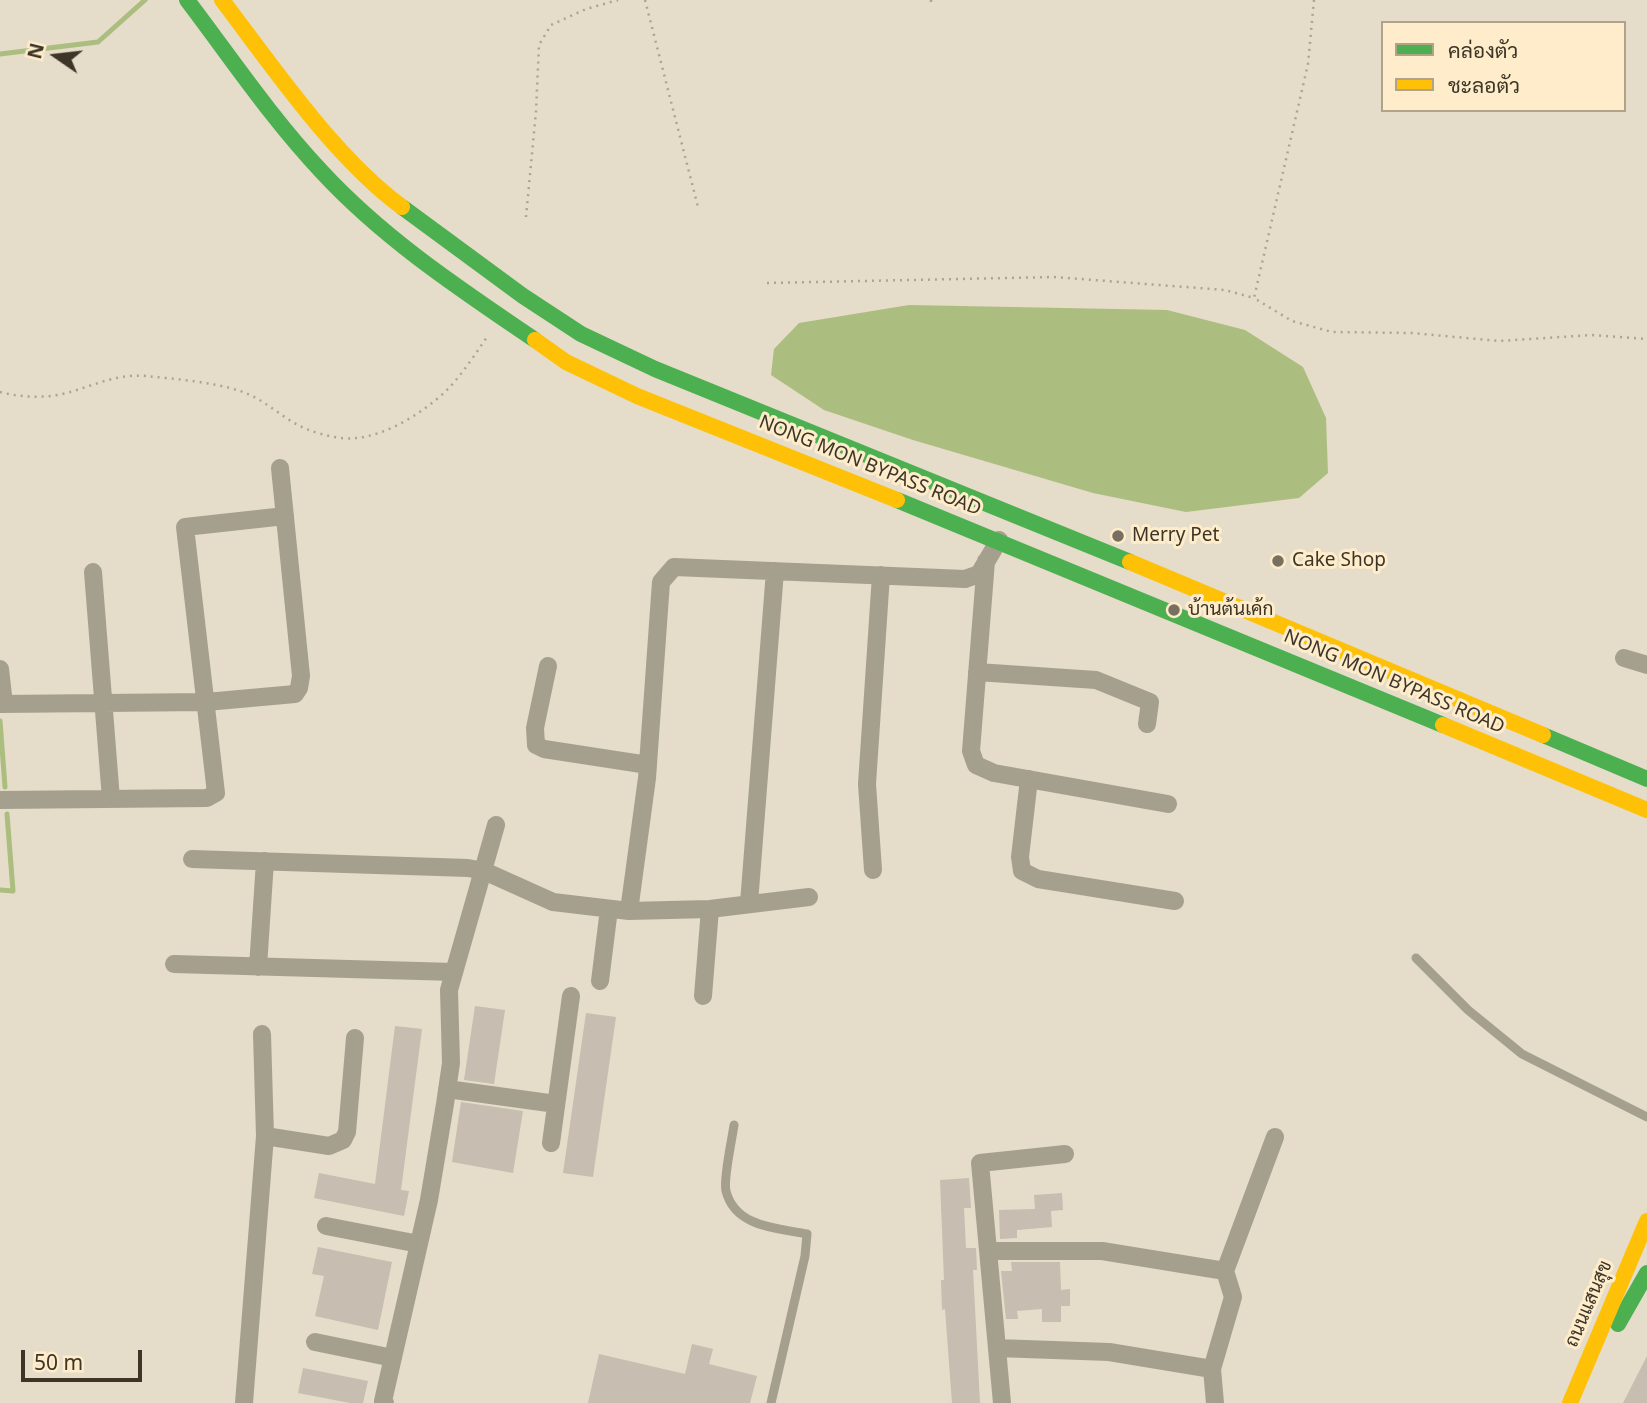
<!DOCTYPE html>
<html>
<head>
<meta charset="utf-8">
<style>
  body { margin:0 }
  #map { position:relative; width:1647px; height:1403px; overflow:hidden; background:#e5dcc9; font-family:"Noto Sans",Sarabun,sans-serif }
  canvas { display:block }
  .legend { position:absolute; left:1381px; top:21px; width:245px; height:91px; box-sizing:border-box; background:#feecca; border:2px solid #b0a389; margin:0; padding:9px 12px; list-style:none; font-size:21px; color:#3c3528 }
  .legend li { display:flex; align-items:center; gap:14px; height:35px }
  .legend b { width:35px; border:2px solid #b0a389 }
  .north { position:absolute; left:21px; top:21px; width:70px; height:70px; -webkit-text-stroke:5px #feecca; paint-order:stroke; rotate:284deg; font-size:19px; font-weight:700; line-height:28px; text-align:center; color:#3c3528 }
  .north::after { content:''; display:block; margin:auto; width:24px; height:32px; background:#3c3528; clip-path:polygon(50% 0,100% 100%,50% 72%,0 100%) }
  .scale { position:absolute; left:21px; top:1350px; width:121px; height:32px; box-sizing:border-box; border:4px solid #3c3528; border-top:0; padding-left:9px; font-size:21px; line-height:24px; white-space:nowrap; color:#3c3528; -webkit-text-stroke:5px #feecca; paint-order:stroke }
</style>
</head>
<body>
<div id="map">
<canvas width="1647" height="1403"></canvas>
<ul class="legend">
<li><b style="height:9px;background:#4caf50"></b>คล่องตัว</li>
<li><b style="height:9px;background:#ffc107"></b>ชะลอตัว</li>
</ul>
<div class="north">N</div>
<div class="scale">50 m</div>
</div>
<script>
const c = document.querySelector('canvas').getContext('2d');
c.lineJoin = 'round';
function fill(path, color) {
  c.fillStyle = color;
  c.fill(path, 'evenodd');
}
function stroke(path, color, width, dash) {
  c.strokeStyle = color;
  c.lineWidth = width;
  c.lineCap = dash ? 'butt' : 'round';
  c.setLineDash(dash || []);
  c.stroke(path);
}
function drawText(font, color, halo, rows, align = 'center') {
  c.font = font + ' "Noto Sans",Sarabun,sans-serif';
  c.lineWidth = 6;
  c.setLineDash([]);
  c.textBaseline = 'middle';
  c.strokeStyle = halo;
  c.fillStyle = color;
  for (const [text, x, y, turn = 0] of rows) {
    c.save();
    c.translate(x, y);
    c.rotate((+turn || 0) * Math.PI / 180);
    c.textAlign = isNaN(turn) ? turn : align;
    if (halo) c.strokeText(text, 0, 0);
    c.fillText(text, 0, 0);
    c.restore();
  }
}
fill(new Path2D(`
  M909 305 1167 310 1245 330 1303 367 1326 418 1328 473 1299 498 1186 512 1093 493 913 440 824 410 771 375 774 349 799 323Z`), '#acbd80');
stroke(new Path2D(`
  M0 54 98 42 145 0
  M0 721 5 787
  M0 890 13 891 7 814`), '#acbd80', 5);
fill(new Path2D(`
  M475 1006 505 1010 494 1084 464 1080Z
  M586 1013 616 1017 593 1177 563 1173Z
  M395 1026 422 1029 401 1190 409 1191 404 1216 314 1198 319 1173 375 1184Z
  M461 1102 523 1111 513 1173 452 1162Z
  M969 1178 971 1208H964L966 1248H976L977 1270H973L980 1403H952L945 1309 942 1310 941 1280H944L940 1180Z
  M1062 1193 1063 1210 1051 1211 1052 1227 1017 1230V1238L1000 1239 999 1210 1035 1209 1034 1195Z
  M318 1247 392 1262 378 1330 315 1316 324 1276 312 1274Z
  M1011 1262H1060L1061 1290 1070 1289V1306H1061V1322H1042V1309L1017 1311 1018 1319H1006L1001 1271H1012Z
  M692 1344 713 1349 709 1364 757 1376 750 1403H588L599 1354 685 1374Z
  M1647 1356V1403H1623Z
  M303 1368 368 1381 363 1403H350L298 1393Z`), '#c7bdb0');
stroke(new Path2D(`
  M645 0 698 207
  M1314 0 1308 64 1254 298 1292 321 1332 332 1412 333 1499 341 1592 335 1647 339
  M931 2V0
  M526 217 536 111 539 45 551 25 586 9 618 0
  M767 283 1054 277 1225 290 1254 298
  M0 392C19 397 39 398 58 395 88 389 113 373 146 376 175 379 213 382 240 391 266 399 284 421 309 430 323 435 342 440 356 438 388 435 422 413 445 392 461 376 474 356 487 337`), '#aaa593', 2.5, [2, 5]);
stroke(new Path2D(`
  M1416 958 1468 1010 1522 1054 1647 1117
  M734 1125C732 1140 723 1179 726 1191 735 1227 776 1228 807 1234L805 1256 771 1403`), '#a5a08d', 9);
stroke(new Path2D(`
  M986 561 971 751 976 765 994 773 1168 804
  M93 572 111 799
  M1624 658 1647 665
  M548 666 535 728 536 745 544 749 648 765
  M0 669 4 704
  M977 672 1096 680 1150 702 1147 724
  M0 704 206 702 295 694 299 688 301 676 280 468
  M1029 779 1020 857 1022 871 1038 879 1175 901
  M0 800 207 798 216 793 185 527 285 516
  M192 859 468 868 484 871 553 902 629 911 710 909 809 897
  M873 870 867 784 881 575
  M749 903 775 571
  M629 911 647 778 661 582 674 567 965 579 979 574 999 540
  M174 964 454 972
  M258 967 265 861
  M600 981 609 909
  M703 996 710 909
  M447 1089 556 1104
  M265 1136 329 1146 343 1140 347 1132 355 1038
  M551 1143 571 996
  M326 1226 419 1244
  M988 1251H1102L1225 1271
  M315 1342 393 1358
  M997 1348 1109 1352 1212 1369
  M244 1403 265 1136 262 1034
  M385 1403 383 1401 429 1200 445 1104 451 1063 449 990 496 825
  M1002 1403 980 1163 1065 1154
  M1215 1403 1212 1369 1233 1297 1225 1271 1275 1137`), '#a5a08d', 18);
stroke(new Path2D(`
  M187 0C231 58 272 119 322 172 384 239 460 289 535 340
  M402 207 523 296 581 334 655 369 1130 562
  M897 500 1443 725
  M1543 735 1647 779
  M1618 1324 1647 1273`), '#4caf50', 16);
stroke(new Path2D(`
  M222 0C273 67 334 157 402 207
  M535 340 566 362 637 396 897 500
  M1130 562 1543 735
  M1443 725 1647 810
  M1570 1403 1647 1221`), '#ffc107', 16);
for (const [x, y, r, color] of [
  [1118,536,7,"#776f60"],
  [1278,561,7,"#776f60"],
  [1174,610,7,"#776f60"]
]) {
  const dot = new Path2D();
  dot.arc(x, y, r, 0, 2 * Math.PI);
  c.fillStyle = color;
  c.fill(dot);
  stroke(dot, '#feecca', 2.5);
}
drawText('19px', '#3c3528', '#feecca', [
  ["NONG MON BYPASS ROAD",870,466,22],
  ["NONG MON BYPASS ROAD",1394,682,23],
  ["ถนนแสนสุข",1589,1304,-67]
]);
drawText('19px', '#3c3528', '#feecca', [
  ["Merry Pet",1132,536],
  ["Cake Shop",1292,561],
  ["บ้านต้นเค้ก",1188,610]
], 'left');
</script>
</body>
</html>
